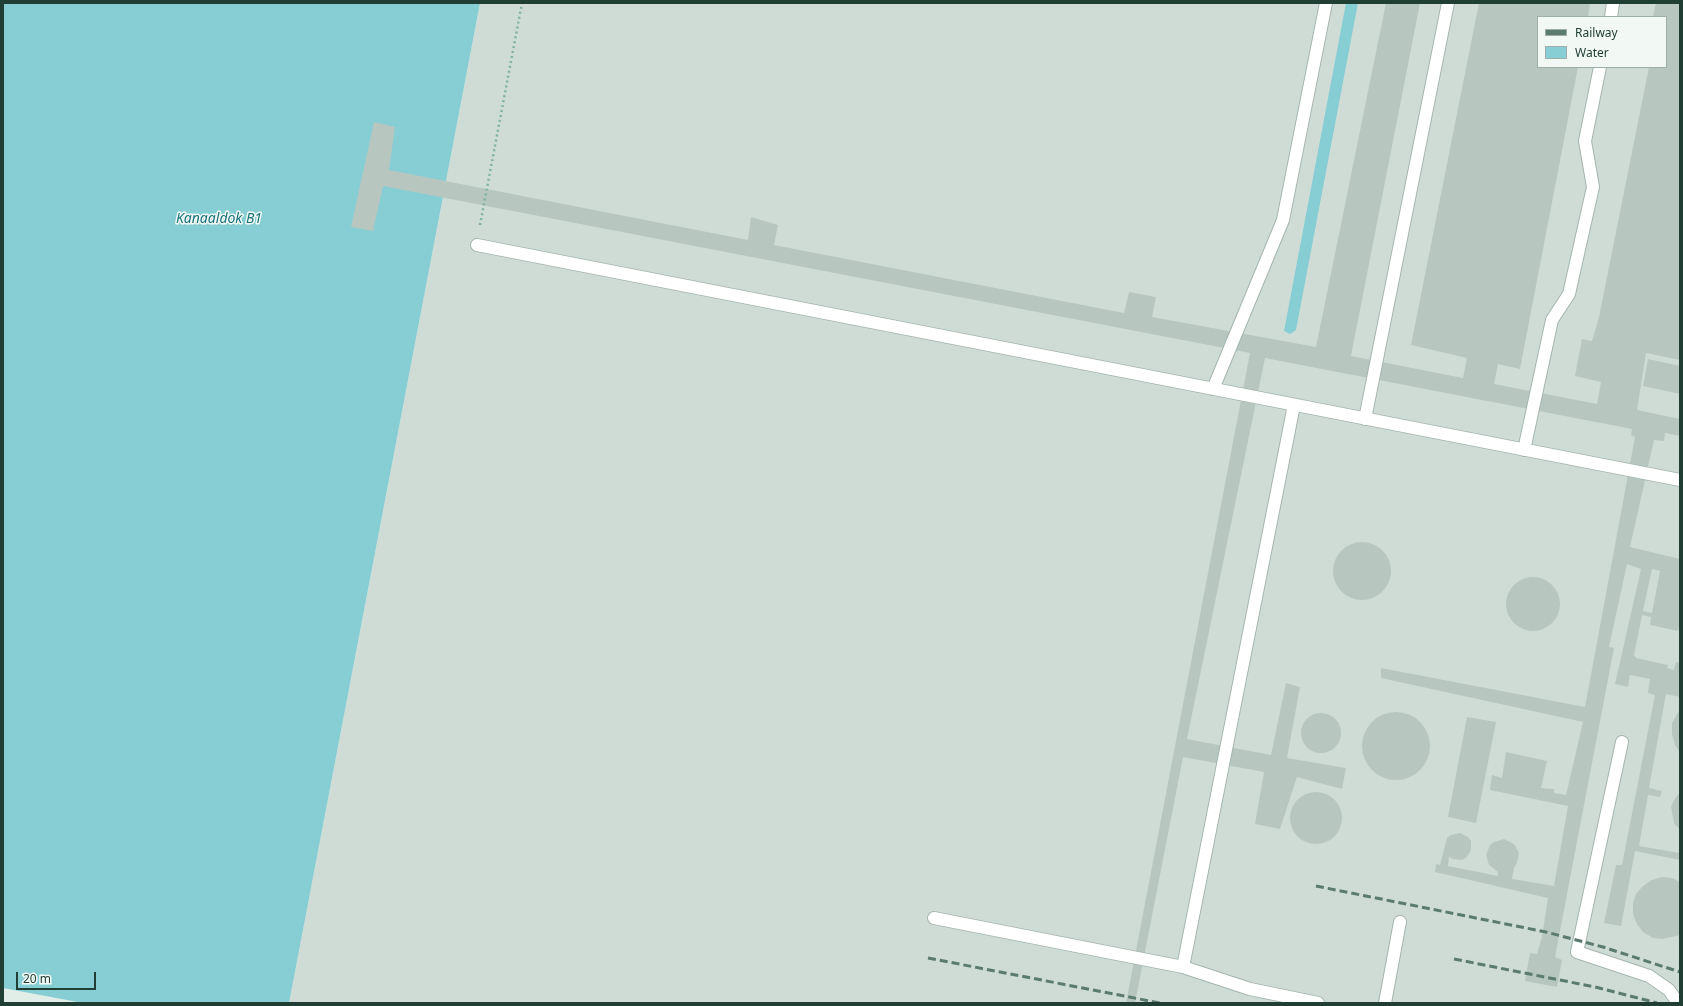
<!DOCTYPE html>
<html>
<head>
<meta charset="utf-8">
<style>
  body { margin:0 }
  #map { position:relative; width:1683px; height:1006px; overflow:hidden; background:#e1ede7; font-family:"Noto Sans",sans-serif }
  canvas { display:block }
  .frame { position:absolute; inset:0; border:4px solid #213e35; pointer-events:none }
  .legend { position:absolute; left:1537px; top:16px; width:130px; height:52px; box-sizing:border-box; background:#f2f9f5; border:1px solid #9eaea8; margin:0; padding:5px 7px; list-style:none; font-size:12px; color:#213e35 }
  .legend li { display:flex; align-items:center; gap:8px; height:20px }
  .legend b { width:20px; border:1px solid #9eaea8 }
  .scale { position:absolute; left:16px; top:972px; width:80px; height:18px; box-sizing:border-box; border:2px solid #213e35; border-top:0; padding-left:5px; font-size:12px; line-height:14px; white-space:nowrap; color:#213e35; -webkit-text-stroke:3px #f2f9f5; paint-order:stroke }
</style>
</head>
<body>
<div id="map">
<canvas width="1683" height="1006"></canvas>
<div class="frame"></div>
<ul class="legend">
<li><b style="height:5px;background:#5b7a70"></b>Railway</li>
<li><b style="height:11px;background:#87cdd4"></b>Water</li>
</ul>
<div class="scale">20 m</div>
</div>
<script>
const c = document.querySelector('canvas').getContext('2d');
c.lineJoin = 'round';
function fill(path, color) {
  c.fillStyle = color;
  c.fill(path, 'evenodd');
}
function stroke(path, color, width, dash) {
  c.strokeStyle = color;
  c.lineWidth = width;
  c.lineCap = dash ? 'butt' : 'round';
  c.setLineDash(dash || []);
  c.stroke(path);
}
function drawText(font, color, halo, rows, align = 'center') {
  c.font = font + ' "Noto Sans",sans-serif';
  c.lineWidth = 3;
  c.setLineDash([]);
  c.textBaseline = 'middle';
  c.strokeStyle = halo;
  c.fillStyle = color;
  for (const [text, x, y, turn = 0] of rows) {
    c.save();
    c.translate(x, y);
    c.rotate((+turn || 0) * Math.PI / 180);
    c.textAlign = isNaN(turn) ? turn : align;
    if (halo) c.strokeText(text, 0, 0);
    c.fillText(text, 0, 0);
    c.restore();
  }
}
fill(new Path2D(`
  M480 3H1680V1003H289ZM1538 17H1666V67H1538Z`), '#cfdcd6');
fill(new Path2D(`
  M3 3H480L289 1003H3Z
  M1346 3H1358L1296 330 1290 334 1284 331Z`), '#87cdd4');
fill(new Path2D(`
  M3 988 83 1003H3Z`), '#e1ede7');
fill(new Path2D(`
  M1386 3H1420L1351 356 1463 378 1467 358 1411 345 1479 3H1590L1588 17H1538V67H1578L1520 369 1498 364 1494 384 1597 404 1601 382 1575 376 1582 339 1592 341 1599 317 1649 67H1666V17H1653L1656 3H1680V360L1646 353 1637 410 1680 419V436L1665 433 1664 441 1654 440 1630 547 1680 559V622L1678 631 1650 625 1651 617 1642 615 1634 655 1636 658 1668 665 1667 668 1674 670 1676 662 1680 663V697L1666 694 1649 788 1662 791 1660 797 1648 795 1639 846 1680 853V860L1635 851 1621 926 1604 923 1616 865H1622L1655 695 1648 693 1650 679 1630 675 1628 687 1615 684 1641 569 1627 564 1609 647 1614 648 1555 957 1562 960 1557 987 1525 981 1530 953 1537 954 1542 937 1548 898 1435 872 1436 864 1440 865 1447 838 1451 835 1460 833 1468 837 1471 841V850L1466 858 1462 860 1453 859 1449 857 1448 866 1498 876V872L1489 865 1486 855 1490 845 1494 842 1504 839 1514 844 1519 853 1517 863 1514 868 1512 879 1554 886 1568 806 1490 790 1492 775 1502 778 1506 752 1547 761 1541 788 1554 789V793L1566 795 1583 722 1381 678V668L1585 707 1635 437 1631 435 1632 429 1265 358 1187 739 1271 755 1286 683 1300 687 1287 758 1346 768 1342 789 1297 777 1280 829 1255 824 1264 772 1183 757 1135 1003H1126L1250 353 383 186 373 231 351 227 374 122 395 127 389 170 748 240 751 217 778 225 774 245 1124 313 1129 292 1156 297 1152 317 1316 347ZM1652 569 1660 571 1652 613 1643 611Z
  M1648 359 1680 366V394L1643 386Z
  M1333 571a29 29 0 1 1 58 0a29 29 0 1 1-58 0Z
  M1506 604a27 27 0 1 1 54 0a27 27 0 1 1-54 0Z
  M1680 709V752L1675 745 1672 734V723Z
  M1362 746a34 34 0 1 1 68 0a34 34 0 1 1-68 0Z
  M1301 733a20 20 0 1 1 40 0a20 20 0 1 1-40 0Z
  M1467 717 1496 722 1476 823 1448 817Z
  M1680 792V830L1674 823 1671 807 1674 800Z
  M1290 818a26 26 0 1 1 52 0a26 26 0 1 1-52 0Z
  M1662 877 1672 878 1680 882V935L1663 939 1653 938 1643 932 1637 924 1633 914V903L1636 894 1643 886 1652 880Z`), '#b7c7c0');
const service = new Path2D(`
  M1611 17 1613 3
  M477 245 1680 480
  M1213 389 1283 220 1326 3
  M1365 419 1448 3
  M1524 450 1552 320 1569 294 1593 187 1585 141 1600 67
  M1622 742 1577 952 1649 976 1669 990 1678 1003
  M934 918 1183 967 1250 989 1318 1003
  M1183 967 1294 405
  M1385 1003 1400 922`);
stroke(service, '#a4b5ae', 14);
stroke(new Path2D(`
  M480 225 522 3`), '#80b29f', 2.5, [2, 3]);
stroke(service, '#fff', 12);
stroke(new Path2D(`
  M1316 886 1546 932 1603 947 1680 972
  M928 958 1160 1003
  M1454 959 1595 987 1657 1003`), '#5b7a70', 3, [8, 4]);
drawText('italic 14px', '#18727d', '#f2f9f5', [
  ["Kanaaldok B1",219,219]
]);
</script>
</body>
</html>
